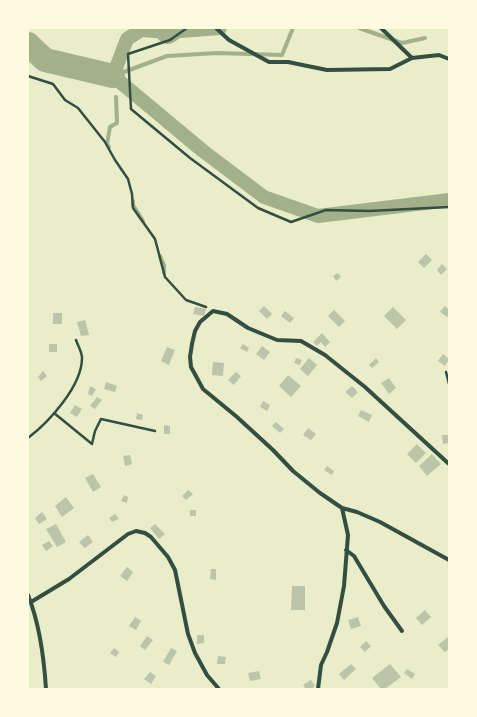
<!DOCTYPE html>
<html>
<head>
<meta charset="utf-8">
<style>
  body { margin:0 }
  #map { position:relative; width:477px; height:717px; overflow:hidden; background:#e9edc9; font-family:"Source Sans 3",sans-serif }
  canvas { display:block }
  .frame { position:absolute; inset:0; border:29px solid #fefae0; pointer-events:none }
</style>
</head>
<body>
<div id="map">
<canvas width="477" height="717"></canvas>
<div class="frame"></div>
</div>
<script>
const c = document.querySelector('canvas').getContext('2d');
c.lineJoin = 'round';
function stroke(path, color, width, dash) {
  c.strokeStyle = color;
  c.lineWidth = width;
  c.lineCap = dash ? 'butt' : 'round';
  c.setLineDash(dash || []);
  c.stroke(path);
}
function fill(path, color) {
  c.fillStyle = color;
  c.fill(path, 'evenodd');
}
stroke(new Path2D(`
  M359 28 402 43 425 38
  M113 76 167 56 217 53 282 55 293 28
  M109 147 107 144 110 127 117 123 116 97
  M133 201V205L143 221
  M160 256 164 265V273`), '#a3b18a', 4);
stroke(new Path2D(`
  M220 28 168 32 141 30 127 39 113 76 203 151 264 197 318 216 449 200`), '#a3b18a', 14);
stroke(new Path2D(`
  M168 32 173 28
  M28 44 45 60 113 76`), '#a3b18a', 24);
fill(new Path2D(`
  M426 254 432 260 424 268 418 262Z
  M442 264 447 269 441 275 437 270Z
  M338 273 341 277 336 281 333 276Z
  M264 306 272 314 267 319 259 311Z
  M445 306 449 310V314L447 317 440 312Z
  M195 307 206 309 204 316 193 314Z
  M393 307 406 320 397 329 384 316Z
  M334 310 345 321 339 327 328 316Z
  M285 311 294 318 290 323 281 316Z
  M53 313H62V324H53Z
  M85 320 89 335 81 336 77 322Z
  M322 333 330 342 325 347 321 342 317 346 313 342Z
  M49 344H57V352H49Z
  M243 344 249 348 247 352 240 348Z
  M262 346 270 352 264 360 256 354Z
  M167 347 175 350 169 365 161 361Z
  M443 354 449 359 445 366 438 361Z
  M296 358 302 360 300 365 294 363Z
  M309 358 317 365 308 376 300 369Z
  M376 358 379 362 372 368 369 365Z
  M213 362 224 363 223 376 212 375Z
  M43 371 47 376 41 381 38 377Z
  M236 372 241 376 234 385 228 380Z
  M288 375 301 386 291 397 279 386Z
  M389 378 396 388 389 394 381 383Z
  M106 382 117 386 115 392 104 389Z
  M90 386 96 389 92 396 88 394Z
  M352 386 358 392 352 398 345 392Z
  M97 397 102 400 95 409 90 406Z
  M263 401 270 405 267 411 260 407Z
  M75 405 82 409 77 417 70 413Z
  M361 410 372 415 369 422 358 416Z
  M137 413 143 415 142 420 136 419Z
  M276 422 284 429 280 433 272 426Z
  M164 425 170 426V434H164Z
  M308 428 316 434 311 440 303 435Z
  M442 435H448L449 443 443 444Z
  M417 444 426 453 416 463 407 454Z
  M432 454 441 464 427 476 419 466Z
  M130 455 132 464 125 466 123 456Z
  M327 466 334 471 332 475 324 470Z
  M93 474 101 487 93 492 85 478Z
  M188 490 193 494 186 500 182 496Z
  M124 495 128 497 127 503 121 501Z
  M66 497 74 508 62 517 55 506Z
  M190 510H196V516H190Z
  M42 512 47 519 39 524 35 518Z
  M115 514 119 519 112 522 109 518Z
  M56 524 66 542 57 547 46 529Z
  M155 524 165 534 159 539 150 528Z
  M88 535 93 542 85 548 79 542Z
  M49 541 53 546 46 551 42 545Z
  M127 567 133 572 127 581 120 576Z
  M211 569H216V580L210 579Z
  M292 586H305V610H291Z
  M425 610 431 617 422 625 416 618Z
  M135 617 141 621 136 630 129 626Z
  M358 617 361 626 351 629 348 620Z
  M197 635H204V643L197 644Z
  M147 636 153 640 145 650 140 646Z
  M448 637 449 649 445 652 438 645Z
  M366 641 371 646 365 652 360 647Z
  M114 648 119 652 116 657 110 653Z
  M171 648 177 651 169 665 163 662Z
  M218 656 226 657 225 664H217Z
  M351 664 356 669 344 680 339 674Z
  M390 664 401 677 385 689H381L372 678Z
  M407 669 415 674 412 679 404 673Z
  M259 671 261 679 250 681 248 673Z
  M150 672 156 676 151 684 144 679Z
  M311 680 315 686 311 689H306L303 685Z`), '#bcc5a7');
stroke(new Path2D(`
  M187 28 170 40 128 54 131 109 190 158 258 208 291 222 326 210 369 211 449 207
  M28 76 53 84 65 100 78 108 105 142 115 160 128 179 132 194 133 208 155 239 165 277 186 300 206 307
  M446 372 449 384
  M54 413 92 444 95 431 101 419 155 431
  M28 438C49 422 82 386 82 358 82 352 78 346 76 340`), '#344e41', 2.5);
stroke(new Path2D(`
  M216 28 229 40 269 62H288L327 70 390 69 412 58 439 55 449 59
  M381 28 412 58
  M449 464 365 387 325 355 301 341 277 340 248 328 227 314 213 311 200 322 195 331 192 344 190 357 191 367 203 389 237 417 273 450 293 471 320 493 342 508 357 512 380 522 449 560
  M346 550 354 556 384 606 402 631
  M28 595C40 625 44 657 46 689
  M31 602 69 579 128 534 136 531 145 533 151 537 168 557 175 570 188 634 195 653 207 675 219 689
  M318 689 321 665 327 652 337 623 344 586 348 535 342 508`), '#344e41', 4);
</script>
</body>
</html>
